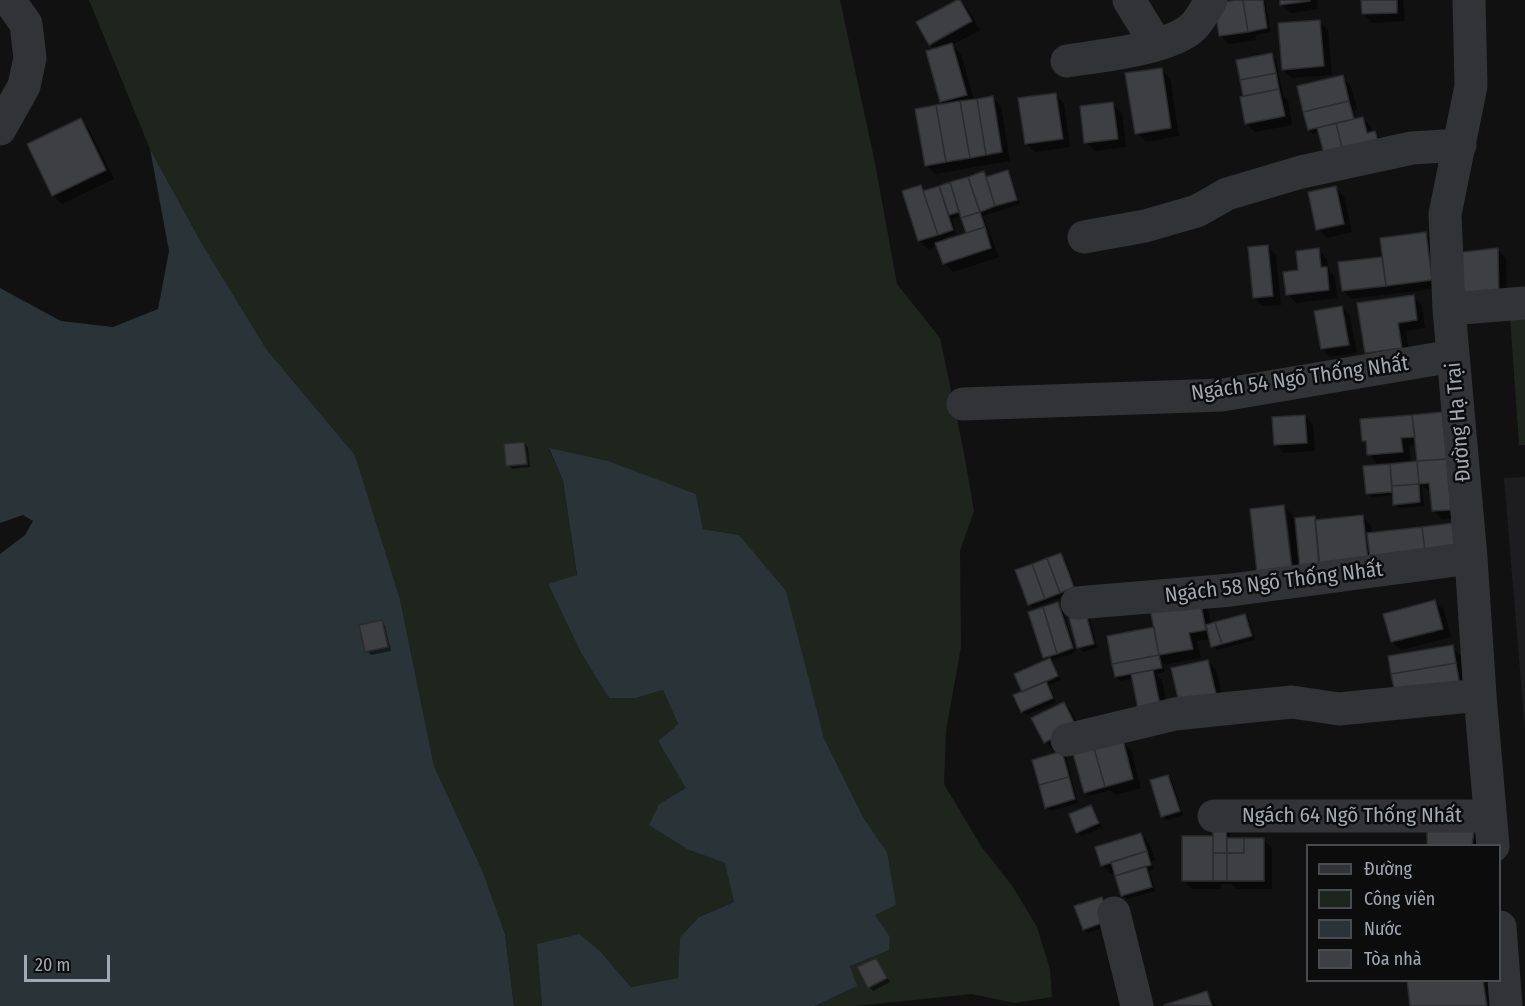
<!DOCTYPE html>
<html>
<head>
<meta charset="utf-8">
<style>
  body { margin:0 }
  #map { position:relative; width:1525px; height:1006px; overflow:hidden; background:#111112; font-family:"Fira Sans Condensed",sans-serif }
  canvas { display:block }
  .legend { position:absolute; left:1306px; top:844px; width:195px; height:138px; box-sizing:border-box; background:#0c0c0d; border:2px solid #484b50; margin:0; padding:8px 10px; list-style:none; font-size:18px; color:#a1a9b4 }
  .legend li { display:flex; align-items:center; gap:12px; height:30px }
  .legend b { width:30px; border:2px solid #484b50 }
  .scale { position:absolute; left:24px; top:955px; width:86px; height:27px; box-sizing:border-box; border:3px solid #a1a9b4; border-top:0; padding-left:8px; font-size:18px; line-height:21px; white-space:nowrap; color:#a1a9b4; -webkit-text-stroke:4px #0c0c0d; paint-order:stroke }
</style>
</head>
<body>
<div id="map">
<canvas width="1525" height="1006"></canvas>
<ul class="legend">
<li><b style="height:8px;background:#323337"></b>Đường</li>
<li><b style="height:16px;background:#1d251d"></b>Công viên</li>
<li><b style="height:16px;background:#293338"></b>Nước</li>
<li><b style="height:16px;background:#3d3f42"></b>Tòa nhà</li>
</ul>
<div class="scale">20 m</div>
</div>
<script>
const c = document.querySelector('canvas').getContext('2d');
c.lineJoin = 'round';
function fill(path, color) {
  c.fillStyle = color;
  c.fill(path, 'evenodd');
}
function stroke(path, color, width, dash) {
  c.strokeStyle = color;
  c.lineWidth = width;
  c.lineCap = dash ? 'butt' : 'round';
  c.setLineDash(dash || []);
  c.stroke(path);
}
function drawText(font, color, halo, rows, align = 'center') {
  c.font = font + ' "Fira Sans Condensed",sans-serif';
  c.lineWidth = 5;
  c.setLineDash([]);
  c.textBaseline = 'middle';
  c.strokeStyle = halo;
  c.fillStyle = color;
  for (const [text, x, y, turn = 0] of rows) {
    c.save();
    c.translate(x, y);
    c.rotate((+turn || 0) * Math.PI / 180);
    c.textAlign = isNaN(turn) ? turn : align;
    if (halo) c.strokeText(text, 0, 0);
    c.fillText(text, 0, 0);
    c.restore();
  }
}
fill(new Path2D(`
  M1525 477V731L1504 478Z`), '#1d1d1f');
fill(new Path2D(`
  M89 0H840L875 163 897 284 940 338 964 453 974 511 960 551 961 647 946 731 944 784 981 846 1013 887 1037 927 1050 969 1052 997 1015 1003 972 994 855 1006H815L856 986 850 966 890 937 874 915 887 852 863 817 824 738 804 666 739 535 703 529 696 494 653 479 549 449 563 481 577 576 548 584 581 653 609 698H636L663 690 678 724 658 741 687 788 659 804 689 850 726 863 734 902 699 917 680 937 679 978 631 987 600 951 538 944 542 1006H514L505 934 483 872 434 766 400 599 355 455 267 350 201 242 150 149Z
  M1525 316V445H1519L1510 317Z`), '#1d251d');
fill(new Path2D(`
  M150 149 201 242 267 350 355 455 400 599 434 766 483 872 505 934 514 1006H0V554L25 535 33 521 23 515 0 523V288L61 321 113 327 158 309 169 251Z
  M549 448 608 461 696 494 703 529 739 535 786 591 824 738 863 817 887 852 896 905 875 915 890 937 889 950 850 966 857 986 815 1006H542L537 944 579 934 600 951 631 987 678 978 680 937 699 917 734 902 725 863 689 850 649 825 659 804 686 788 658 741 678 724 663 690 636 698H609L581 653 548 584 577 575 563 481Z`), '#293338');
fill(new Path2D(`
  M1245 0H1264L1265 2 1271 32 1255 35 1256 40 1229 44 1221 36Z
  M1281 0H1317L1318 9 1291 13 1282 5Z
  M1363 0H1403L1405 21 1372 23 1364 14Z
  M959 1 968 9 980 30 952 45 961 54 974 100 992 97 1001 106 1010 161 935 174 926 165 945 105 941 102 936 50 930 44Z
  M1320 22 1328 30 1332 75 1292 78 1283 70Z
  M1272 55 1276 59 1283 95 1288 100 1292 125 1255 132 1246 123 1247 97 1245 95Z
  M1161 70 1170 78 1179 136 1146 142 1137 133Z
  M1342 77 1351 86 1357 109 1354 110 1356 120 1363 118 1371 127 1373 133H1375L1384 141 1320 132 1313 134 1309 130ZM1350 111H1353L1357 126Z
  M1055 95 1064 103 1070 147 1035 152 1026 144Z
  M1113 104 1122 113 1126 147 1095 151 1086 142Z
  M80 120 89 129 114 179 62 204 53 195Z
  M1007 172 1011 176 1020 204 983 216 999 257 953 272 944 263 938 246 928 249 919 240 921 187 926 192 984 173 988 177ZM962 216 969 234 945 241 943 238 956 234 952 219Z
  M1335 187 1344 196 1352 232 1327 238 1318 229Z
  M1425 234 1434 242 1440 288 1352 299 1343 291 1339 263 1384 258Z
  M1267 246 1276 255 1281 305 1263 306 1254 298Z
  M1497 249 1506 258 1507 310 1458 304Z
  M1318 250 1327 259 1329 271 1335 277 1337 298 1296 303 1288 294 1300 272Z
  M1414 297 1422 306 1425 328 1406 331 1410 357 1375 361 1366 352Z
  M1342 308 1350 316 1357 353 1331 357 1322 349Z
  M1442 414 1459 518 1442 519 1433 510 1431 492 1422 485 1424 506 1399 508 1395 504 1394 495 1371 497 1367 493 1365 468 1409 464V461L1377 463 1369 454 1367 444 1364 440ZM1417 445 1418 463H1411L1409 446Z
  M1305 416 1313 425 1315 451 1284 453 1275 444Z
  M524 443 528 447 530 467 512 469 508 465Z
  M1284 507 1293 515 1300 578 1267 581ZM1284 514H1287L1294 577H1291Z
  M1363 517 1371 525 1372 534 1432 554 1327 573 1314 518 1317 521Z
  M1061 555 1065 559 1077 591 1033 608 1029 604Z
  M1199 602 1208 610 1211 625 1245 616 1249 620 1255 640 1217 650 1213 646 1211 639 1197 641 1201 658 1163 665 1165 672 1155 674 1162 680 1169 718 1134 678 1120 681 1116 677 1156 628Z
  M1435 602 1444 610 1451 637 1401 650 1392 642 1385 615Z
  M1058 604 1062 608 1076 652 1050 661 1061 680 1049 685 1056 702 1026 715 1022 711 1048 661 1044 657Z
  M1086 615 1090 619 1097 648 1083 652 1079 648 1071 619Z
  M381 622 385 626 391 651 371 655 367 651Z
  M1452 647 1461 656 1468 695 1397 697Z
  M1208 661 1216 670 1225 707 1190 715Z
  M1064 703 1072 712 1084 735 1054 750 1045 742Z
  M1122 742 1131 750 1141 788 1115 795 1110 790 1089 796 1085 792Z
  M1062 753 1066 757 1078 803 1050 811 1046 807Z
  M1168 776 1172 781 1183 815 1167 820 1163 816Z
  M1091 807 1095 811 1102 827 1082 836 1078 832Z
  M1230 827V839H1263L1272 848V889H1237L1232 884H1221V889H1192L1184 880 1214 838Z
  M1473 832 1482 841V846H1429Z
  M1140 834 1149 843 1155 860 1151 861 1154 869 1149 870 1155 891 1127 899 1123 895 1115 872 1111 874 1102 865Z
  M1101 899 1105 903 1113 924 1088 933 1084 929Z
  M876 960 890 982 873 991 869 987Z
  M1408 980H1494L1497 1006H1411Z
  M1207 993 1217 1006H1166Z`), '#0007');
const building = new Path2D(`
  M957 0H960L972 21 929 45 916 22Z
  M1236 0H1243L1248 32 1219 36 1214 4Z
  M1243 0H1263L1267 28 1248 32Z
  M1280 0H1310V1L1280 5Z
  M1361 0H1397V13L1362 14Z
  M1320 20 1324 66 1282 70 1278 23Z
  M952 43 967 95 940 102 926 51Z
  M1272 53 1276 73 1240 80 1236 60Z
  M1162 68 1171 128 1135 134 1125 73Z
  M1276 73 1279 89 1243 96 1240 80Z
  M1343 75 1349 101 1303 112 1297 86Z
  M1279 89 1285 116 1245 124 1240 97Z
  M1056 93 1063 139 1025 144 1018 98Z
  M993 96 1002 152 986 155 977 99Z
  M977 99 986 155 970 158 960 101Z
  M960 101 970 158 946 162 936 105Z
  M1349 101 1354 119 1308 130 1303 112Z
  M1113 102 1118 139 1084 143 1080 106Z
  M936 105 946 162 925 166 915 109Z
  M1363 117 1367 133 1375 131 1380 148 1344 156 1336 123Z
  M81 118 106 170 52 196 27 144Z
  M1336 123 1344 156 1326 161 1317 128Z
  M1008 170 1017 200 995 206 986 177Z
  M984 171 995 206 980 212 968 177Z
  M968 177 980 212 961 218 950 182Z
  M950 182 959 212 949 215 939 186Z
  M921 185 938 235 918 241 902 191Z
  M939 186 953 230 938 235 923 191Z
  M1336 186 1344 224 1316 230 1308 192Z
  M980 212 985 227 966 233 961 218Z
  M985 227 991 248 943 264 935 243Z
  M1426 232 1432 280 1386 286 1380 238Z
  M1268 245 1273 296 1253 298 1248 247Z
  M1319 248 1321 267H1327L1329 290 1286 295 1283 272 1298 270 1296 251Z
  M1498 248 1499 302 1457 305 1454 253Z
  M1382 257 1386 286 1342 291 1338 262Z
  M1414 295 1417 320 1398 323 1402 348 1365 353 1357 303Z
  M1342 306 1349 345 1321 349 1314 311Z
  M1442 412 1447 459 1417 461 1412 415Z
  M1305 415 1307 443 1274 445 1272 417Z
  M1412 415 1415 437 1401 438 1403 452 1367 455 1366 441H1362L1360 419Z
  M524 442 527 464 506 466 504 444Z
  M1447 459 1451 510 1432 511 1429 483 1419 484 1417 461Z
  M1417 461 1419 484 1392 486 1390 464Z
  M1390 464 1392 492 1366 494 1363 466Z
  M1419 484 1420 502 1393 505 1392 486Z
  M1284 505 1292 569 1257 573 1250 509Z
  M1363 515 1368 560 1319 565 1315 520Z
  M1315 516 1320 568 1300 570 1295 518Z
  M1453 523 1457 547 1425 551 1422 527Z
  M1422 527 1425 551 1370 557 1367 533Z
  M1061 553 1074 587 1060 593 1047 558Z
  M1047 558 1060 593 1045 599 1032 564Z
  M1032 564 1045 599 1028 605 1015 570Z
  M1200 600 1206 630 1189 633 1193 649 1159 655 1150 609Z
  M1435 600 1443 629 1391 642 1383 614Z
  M1058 602 1073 648 1057 654 1043 607Z
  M1043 607 1057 654 1043 658 1028 612Z
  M1086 614 1094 644 1077 648 1069 618Z
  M1245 614 1252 636 1222 644 1215 622Z
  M382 620 388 647 365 652 359 625Z
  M1215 622 1222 644 1211 647 1206 625Z
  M1154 627 1159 655 1112 664 1107 636Z
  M1453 645 1456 663 1391 674 1388 656Z
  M1159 655 1162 668 1115 677 1112 664Z
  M1050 658 1058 676 1022 692 1014 674Z
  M1208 660 1217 698 1180 707 1171 668Z
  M1456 663 1460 686 1396 698 1391 674Z
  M1153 670 1161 710 1139 714 1131 674Z
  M1046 681 1053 698 1021 712 1013 695Z
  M1064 702 1076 726 1044 743 1031 718Z
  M1123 740 1133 779 1105 787 1094 748Z
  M1094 748 1105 787 1084 793 1073 753Z
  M1062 751 1069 777 1039 785 1032 760Z
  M1168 775 1180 811 1161 817 1150 780Z
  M1069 777 1075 799 1045 808 1039 785Z
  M1091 805 1099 823 1076 833 1069 814Z
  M1213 821H1226L1227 853H1213Z
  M1427 830 1474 831 1472 846H1427Z
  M1141 833 1147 851 1101 866 1095 847Z
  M1182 836H1213V881H1182Z
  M1227 838H1244V853H1227Z
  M1244 838H1264V881H1227V853H1244Z
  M1147 851 1151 865 1115 876 1111 862Z
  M1213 853H1227V881H1213Z
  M1146 866 1152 887 1121 896 1115 876Z
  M1102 897 1110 920 1083 930 1074 906Z
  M876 958 887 978 868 988 857 967Z
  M1407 980H1483L1487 1006H1410Z
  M1207 991 1212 1006 1164 1005Z`);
fill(building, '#3d3f42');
stroke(building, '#2b2b2e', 1.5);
stroke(new Path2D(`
  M1129 0 1156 44
  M1469 0 1471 86 1445 214 1449 309 1471 558 1480 695 1493 846
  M1067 61C1099 56 1170 49 1193 27 1200 20 1206 9 1211 0
  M0 129 24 86 30 58 26 24 9 0
  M1084 237 1145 226 1197 211 1227 194 1301 172 1412 148 1460 145
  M1449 309 1525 303
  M963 404 1222 395 1453 356
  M1077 603 1231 590 1471 558
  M1067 740 1175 714 1242 707 1292 702 1339 709 1480 695
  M1214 816H1490
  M1114 913 1137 1006
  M1500 927 1506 1006`), '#323337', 33);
drawText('21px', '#a1a9b4', '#0c0c0d', [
  ["Ngách 54 Ngõ Thống Nhất",1300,379,-8],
  ["Đường Hạ Trại",1459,422,-95],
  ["Ngách 58 Ngõ Thống Nhất",1274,583,-7],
  ["Ngách 64 Ngõ Thống Nhất",1352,816]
]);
</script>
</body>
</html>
